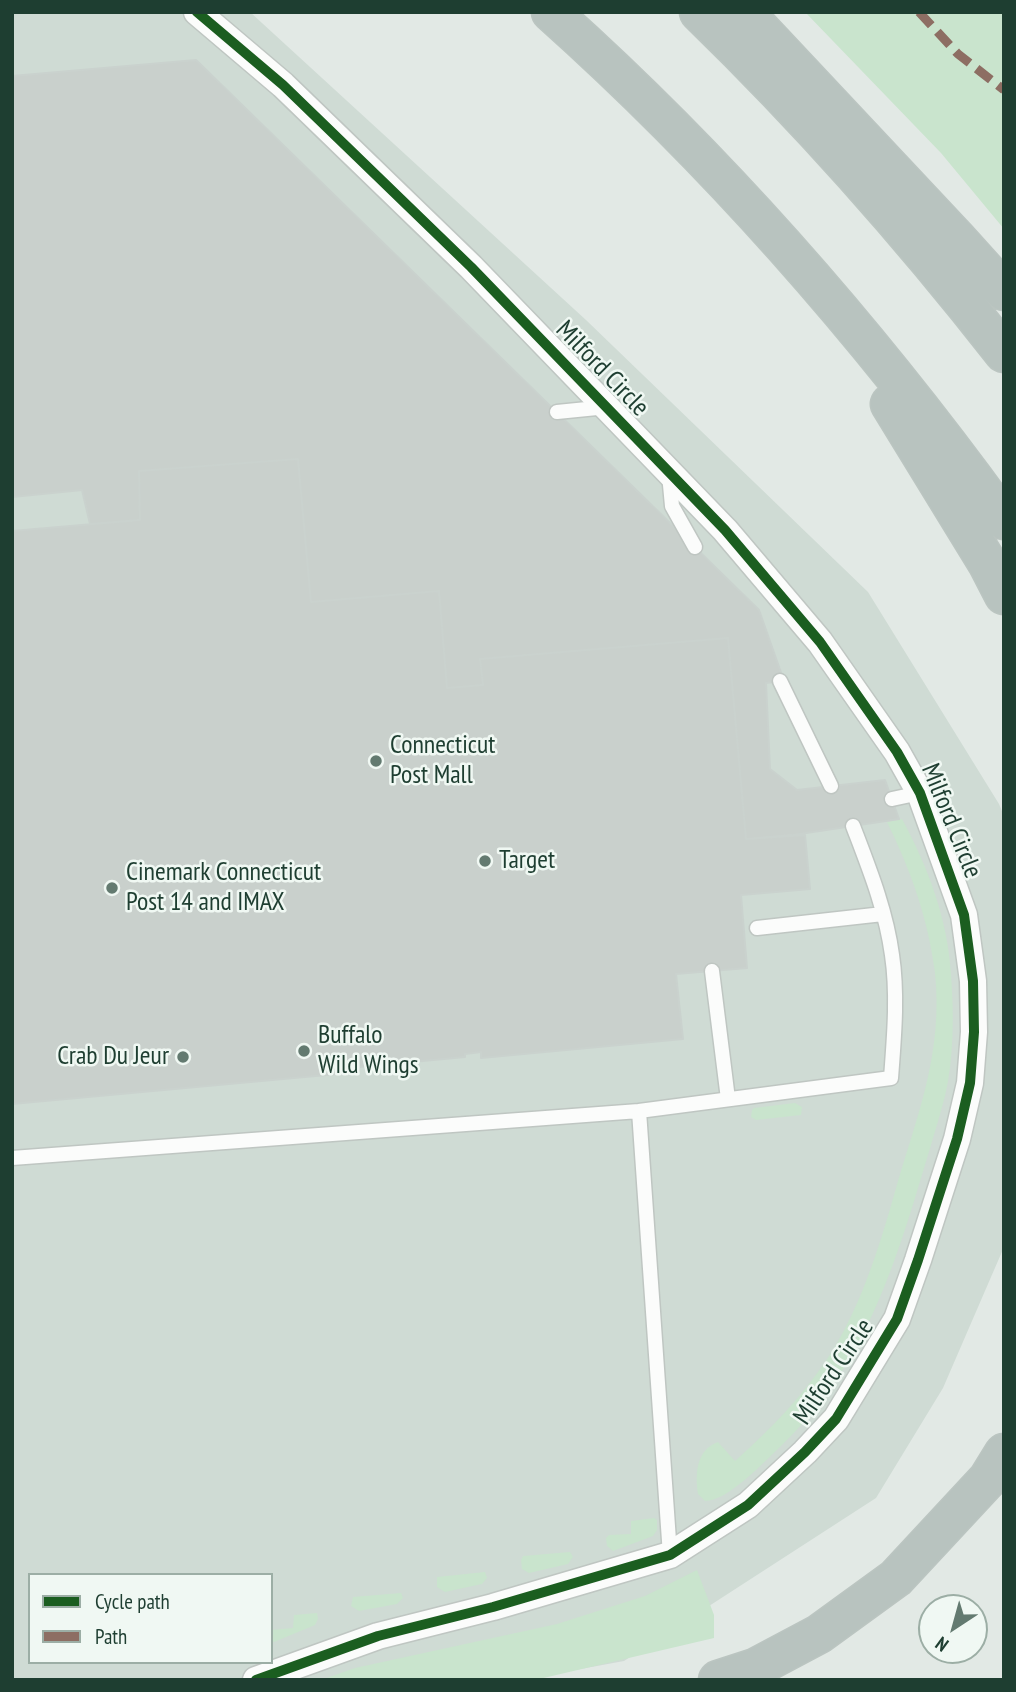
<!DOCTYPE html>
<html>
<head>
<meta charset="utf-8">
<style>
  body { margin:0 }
  #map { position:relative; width:1016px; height:1692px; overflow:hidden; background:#e2e9e5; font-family:"PT Sans Narrow",sans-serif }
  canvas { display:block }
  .frame { position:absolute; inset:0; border:14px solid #1e3e31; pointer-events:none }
  .legend { position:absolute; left:28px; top:1573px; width:245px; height:91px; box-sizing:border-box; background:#f0f8f3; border:2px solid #9caea5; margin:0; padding:9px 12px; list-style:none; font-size:21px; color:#1e3e31 }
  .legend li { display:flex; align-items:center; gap:14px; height:35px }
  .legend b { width:35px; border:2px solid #9caea5 }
  .north { position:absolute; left:918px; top:1594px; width:70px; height:70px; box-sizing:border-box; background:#f0f8f3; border:2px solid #9caea5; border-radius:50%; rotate:216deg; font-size:19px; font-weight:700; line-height:28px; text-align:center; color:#1e3e31 }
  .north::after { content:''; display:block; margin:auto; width:24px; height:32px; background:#637a70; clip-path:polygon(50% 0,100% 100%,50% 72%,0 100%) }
</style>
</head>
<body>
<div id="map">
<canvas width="1016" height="1692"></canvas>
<div class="frame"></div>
<ul class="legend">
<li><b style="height:9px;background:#1b5e20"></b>Cycle path</li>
<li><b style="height:9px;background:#8d6e63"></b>Path</li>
</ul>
<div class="north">N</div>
</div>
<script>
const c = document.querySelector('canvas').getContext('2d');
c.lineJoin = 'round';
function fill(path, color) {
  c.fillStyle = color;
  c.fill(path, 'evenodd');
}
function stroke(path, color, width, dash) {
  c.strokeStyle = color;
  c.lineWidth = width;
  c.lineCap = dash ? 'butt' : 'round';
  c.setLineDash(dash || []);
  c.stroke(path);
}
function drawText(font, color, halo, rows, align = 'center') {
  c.font = font + ' "PT Sans Narrow",sans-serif';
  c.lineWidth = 5;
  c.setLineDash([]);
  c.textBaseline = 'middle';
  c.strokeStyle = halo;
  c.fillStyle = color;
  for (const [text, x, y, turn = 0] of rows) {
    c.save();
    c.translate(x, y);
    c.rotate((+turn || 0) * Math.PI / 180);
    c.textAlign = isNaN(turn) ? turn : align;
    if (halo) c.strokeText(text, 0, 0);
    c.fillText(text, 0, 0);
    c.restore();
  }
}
fill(new Path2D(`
  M12 12H250L586 320 868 592 999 804 1004 816V1247L943 1388 876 1498 624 1661 521 1680H12ZM30 1575H271V1662H30Z`), '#cfdbd4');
fill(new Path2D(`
  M805 12H1004V229L941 153Z
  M902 819C928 867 948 920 951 975 954 1013 954 1058 945 1096 936 1130 925 1164 915 1198 886 1292 854 1376 781 1446 764 1462 728 1501 705 1501L698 1494C695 1474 696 1450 718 1442L735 1461C772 1428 806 1393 833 1350 864 1299 882 1238 898 1181 919 1111 943 1050 935 973 928 918 911 871 887 822Z
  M795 1103 802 1107 801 1115 756 1120 751 1117 752 1110 754 1108Z
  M654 1518 657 1520V1530L653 1536 613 1551 607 1546 606 1538 609 1535 631 1534V1521Z
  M570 1552 573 1557 568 1564 529 1573 522 1569 521 1560 523 1556Z
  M697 1570 714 1615V1638L535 1680H321L355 1668 557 1624 645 1596Z
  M485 1572 487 1578 482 1584 445 1592 437 1587V1577Z
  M401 1593 403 1598 397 1604 359 1611 351 1606 353 1597Z
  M317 1613 318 1619 315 1625 274 1642 271 1641V1630L293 1628 294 1615Z`), '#c9e4cd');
const building = new Path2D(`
  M196 60 759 610 784 681 766 683 770 769 797 790 885 780 899 819 793 835 746 839 728 638 480 659 483 685 447 688 439 591 311 602 298 459 139 471 140 520 90 524 82 490 12 497V76Z
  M298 459 311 602 439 591 447 688 483 685 480 659 728 638 746 839 805 835 810 889 741 895 747 968 676 974 683 1039 481 1058V1052L465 1054V1057L359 1067V1072L12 1104V531L140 520 139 471Z`);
fill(building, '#c9d0cc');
stroke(building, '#cad2ce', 2);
const service = new Path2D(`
  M557 412 607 407
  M669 474 672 506 695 547
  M780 681 831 786
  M892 799 920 793
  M757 928 883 914
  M712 971 728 1099
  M639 1111 891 1078C894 1038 898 995 892 955 886 910 869 868 853 826
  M12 1158 639 1111 670 1555`);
const minor = new Path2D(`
  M197 12 283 85 471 267 725 530 820 642 897 752 920 793 964 915 973 981 974 1032 970 1083 957 1139 918 1260 897 1319 836 1419 805 1452 748 1505 670 1555 493 1607 378 1636 256 1680`);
const motorway = new Path2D(`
  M551 12C721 164 870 335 1004 520
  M699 12C809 119 910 233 1004 353
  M744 12 958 240 1004 291
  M890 404 988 564 1004 595
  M718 1680 755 1668 819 1634 896 1578 988 1479 1004 1453`);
stroke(service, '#bfc6c2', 17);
stroke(minor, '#bfc6c2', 29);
stroke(motorway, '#bbc5c1', 41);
stroke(service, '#fbfcfb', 14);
stroke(minor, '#fbfcfb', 26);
stroke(motorway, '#b8c3bf', 38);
stroke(new Path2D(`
  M919 12 958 54 1004 90`), '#8d6e63', 9, [18, 9]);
stroke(new Path2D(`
  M197 12 283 85 471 267 725 530 820 642 897 752 920 793 964 915 973 981 974 1032 970 1083 957 1139 918 1260 897 1319 836 1419 805 1452 748 1505 670 1555 493 1607 378 1636 256 1680`), '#1b5e20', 10);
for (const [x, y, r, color] of [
  [376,761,7,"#637a70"],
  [485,861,7,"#637a70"],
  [112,888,7,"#637a70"],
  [304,1051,7,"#637a70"],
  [183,1057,7,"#637a70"]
]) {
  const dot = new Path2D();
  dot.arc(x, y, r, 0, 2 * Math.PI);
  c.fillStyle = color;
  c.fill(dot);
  stroke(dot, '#f0f8f3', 2.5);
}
drawText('26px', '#1e3e31', '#f0f8f3', [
  ["Milford Circle",602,369,46],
  ["Milford Circle",951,821,68],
  ["Milford Circle",834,1372,-56]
]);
drawText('26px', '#1e3e31', '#f0f8f3', [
  ["Connecticut",390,746],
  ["Post Mall",390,776],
  ["Target",499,861],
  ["Cinemark Connecticut",126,873],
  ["Post 14 and IMAX",126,903],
  ["Buffalo",318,1036],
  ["Wild Wings",318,1066],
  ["Crab Du Jeur",169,1057,"right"]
], 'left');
</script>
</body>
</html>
